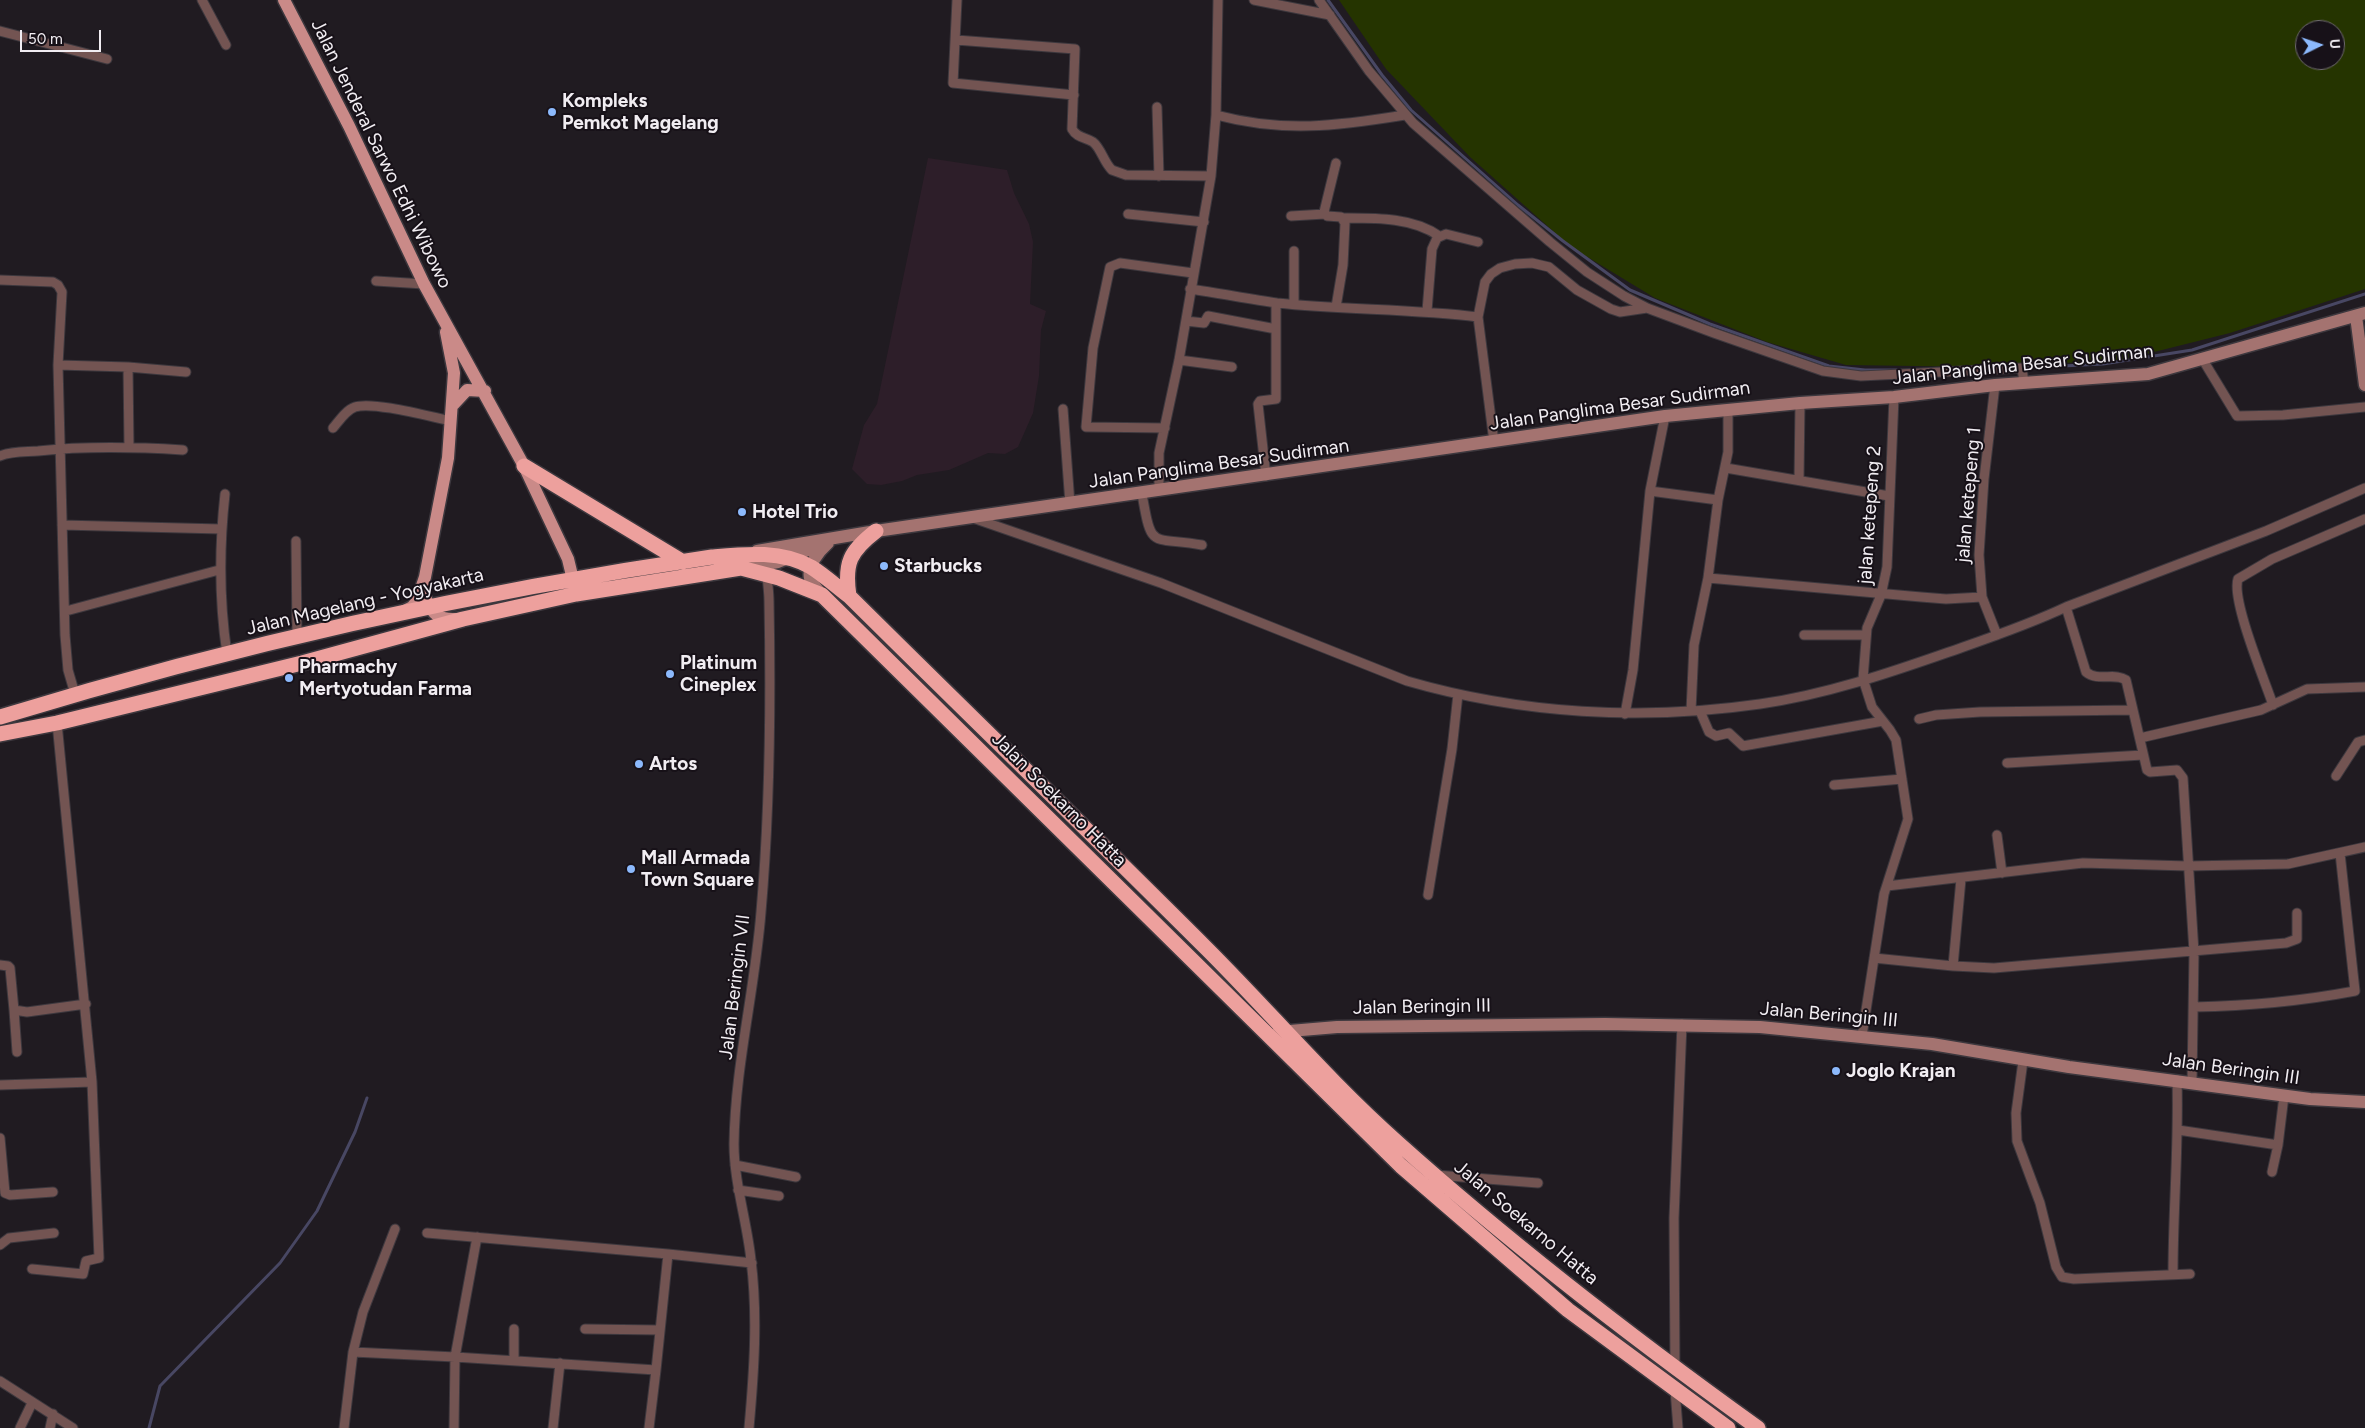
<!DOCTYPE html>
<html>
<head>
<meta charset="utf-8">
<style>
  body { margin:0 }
  #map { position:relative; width:2365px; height:1428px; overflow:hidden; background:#201b21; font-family:Figtree,sans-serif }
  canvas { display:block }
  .north { position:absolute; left:2295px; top:20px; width:50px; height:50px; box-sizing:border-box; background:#171118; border:1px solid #6e696f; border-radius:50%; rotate:86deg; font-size:14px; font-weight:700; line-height:20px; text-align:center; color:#f1edf2 }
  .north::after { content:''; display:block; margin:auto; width:18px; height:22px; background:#8cb9fc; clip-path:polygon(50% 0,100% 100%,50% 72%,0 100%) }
  .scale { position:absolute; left:20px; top:30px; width:81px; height:22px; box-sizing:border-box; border:2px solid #f1edf2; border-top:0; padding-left:6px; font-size:15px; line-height:18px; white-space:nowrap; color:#f1edf2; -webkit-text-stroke:4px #171118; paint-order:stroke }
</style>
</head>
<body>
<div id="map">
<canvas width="2365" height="1428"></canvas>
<div class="north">U</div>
<div class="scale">50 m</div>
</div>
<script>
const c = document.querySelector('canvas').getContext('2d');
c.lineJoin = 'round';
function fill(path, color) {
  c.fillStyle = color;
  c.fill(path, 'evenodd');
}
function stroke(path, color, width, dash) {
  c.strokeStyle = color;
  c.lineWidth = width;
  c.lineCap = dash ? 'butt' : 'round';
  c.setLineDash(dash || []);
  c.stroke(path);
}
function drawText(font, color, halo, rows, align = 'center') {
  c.font = font + ' Figtree,sans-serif';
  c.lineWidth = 4;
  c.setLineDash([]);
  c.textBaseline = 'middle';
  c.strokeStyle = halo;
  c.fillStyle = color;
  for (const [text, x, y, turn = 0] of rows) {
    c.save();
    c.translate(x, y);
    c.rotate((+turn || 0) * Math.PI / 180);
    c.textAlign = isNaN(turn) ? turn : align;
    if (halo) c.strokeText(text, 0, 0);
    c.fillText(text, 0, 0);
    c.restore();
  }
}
fill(new Path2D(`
  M928 158 1007 170 1014 193 1029 224 1033 242 1030 304 1046 311 1041 330 1039 376 1033 413 1018 447 1005 454 988 453 949 470 917 475 902 481 881 485 867 484 852 469 864 425 877 404Z`), '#2d1e29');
fill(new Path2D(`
  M1339 0H2365V289L2230 333 2122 360 1985 367 1846 365 1767 342 1655 298 1571 247 1470 157 1386 69ZM2305 30H2335V60H2305Z`), '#253400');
stroke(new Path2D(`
  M1328 0 1382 75 1411 110 1518 205 1563 241 1630 290 1710 324 1829 366 1865 370H1901
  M2022 368 2103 364 2192 350 2365 294
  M149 1428 160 1386 280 1263 317 1211 355 1132 367 1098`), '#484763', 3);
const street = new Path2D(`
  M202 0 226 45
  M957 0 953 83 1074 95
  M1254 0 1330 15
  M1319 0 1369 71 1413 123 1550 242 1587 272 1624 296 1647 308 1714 333 1823 371 1861 376 2022 368 2024 383
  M0 31 107 59
  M956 40 1075 49 1072 129C1077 138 1085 137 1093 142 1101 148 1104 163 1112 170L1126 175 1211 176
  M1157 107 1159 176
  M1216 115C1284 133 1337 126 1405 115
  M1336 163 1324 212 1327 216 1341 217 1345 223 1343 265 1336 307
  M1128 214 1204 222
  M1291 216 1325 214
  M1342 218C1374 218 1413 217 1439 236
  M0 280 53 282 58 285 62 292 58 365 65 635 68 670 75 694
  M376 281 424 284
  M1190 289C1219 293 1248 299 1277 303 1344 310 1411 309 1478 317
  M1294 304V251
  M1427 311 1432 249 1437 238 1446 234 1478 242
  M1186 321 1204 323 1208 316 1276 329
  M1179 360 1232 367
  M2203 360 2237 416 2283 415 2365 407
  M58 365 128 367 186 372
  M128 367 129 447
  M1995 385 1984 479 1979 555 1982 597 1997 635
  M1063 409 1070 504
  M1665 416 1650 491 1718 500
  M333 428C339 421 346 410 355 407 373 401 431 417 451 421
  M1165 428 1086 427 1093 348 1110 267 1120 263 1193 273
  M1494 442 1478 317 1485 282 1491 274 1500 268 1515 264 1532 263 1549 267 1577 290 1611 309 1620 312 1647 308
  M0 456C11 451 25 452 38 451 86 446 134 447 183 450
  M1726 468 1889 496
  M1266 476 1258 404 1260 401 1276 399V303
  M1799 480 1800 403
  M1159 491V453L1179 360 1211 176 1216 115 1218 0
  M225 494C219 548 219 600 227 654
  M1142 494C1152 551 1150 536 1202 545
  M973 518 1161 583 1407 681C1521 714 1642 721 1760 704 1824 695 1889 673 1949 652 1989 638 2028 625 2066 607L2266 531 2365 488
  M62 525 221 529
  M296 541 297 637
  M1708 578 1921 597 1946 599 1982 597
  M2066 607 2086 672C2098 682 2115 672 2126 680L2147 770 2150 772 2177 770 2183 778 2194 952 2192 1082
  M66 611 219 570
  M1804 635H1866
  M2273 705C2265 681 2231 600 2238 579L2272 559 2365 519
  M1691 711 1694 645 1708 578 1718 500 1728 452V409
  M1700 711 1709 732 1716 736 1729 733 1743 746 1883 721
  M1625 714 1633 670 1650 491
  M1919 719 1936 715 1980 712 2133 710
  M2140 738 2261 710 2307 689 2365 687
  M2007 763 2143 755
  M2336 776 2358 742 2365 740
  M1834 785 1902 779
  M1997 835 2002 873
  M1887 886 2083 863 2188 866 2288 864 2365 847
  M1428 895 1452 749 1458 694
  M1874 958 1953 966 1994 968 2286 943 2297 939V913
  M0 965 8 966 10 968 14 1010 27 1012 86 1004
  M1953 966 1961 879
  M2194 1007C2249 1006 2302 1001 2355 991L2340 853
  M14 1010 17 1052
  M1862 1036 1884 894 1908 819 1896 740 1890 730 1872 707 1863 679 1867 628 1881 595 1887 567 1894 397
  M2023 1061 2016 1113 2017 1141 2040 1203 2056 1267 2062 1277 2074 1279 2190 1274
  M0 1085 92 1082
  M2178 1130 2278 1145 2284 1096
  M0 1138 5 1193 10 1195 53 1192
  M735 1165 796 1177
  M2272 1172 2278 1145
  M1436 1175 1538 1183
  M738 1190 779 1196
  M427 1233 668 1254
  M477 1237 455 1357 656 1370 649 1428
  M0 1245 9 1238 54 1233
  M32 1269 83 1274 86 1261 99 1258 92 1082 57 723
  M2173 1273C2173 1209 2179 1145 2177 1080
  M585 1329 659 1330
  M353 1352 455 1357 454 1428
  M514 1359V1329
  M1675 1368 1674 1218 1682 1024
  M656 1370 668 1254 752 1263
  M0 1381 73 1428
  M1675 1390 1678 1428
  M20 1428 32 1403
  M50 1428 53 1414
  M344 1428 353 1352 363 1312 395 1229
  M553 1428 560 1363
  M749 1428C754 1372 758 1316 751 1260 747 1221 734 1183 734 1144 735 1066 755 990 761 912 770 809 771 704 769 601 769 591 767 581 767 571`);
const secondary = new Path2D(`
  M2356 316 2365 385
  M757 551 876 531 1665 416 1800 403 1894 397 1995 385 2148 374 2365 313
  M744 568 778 562 818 546
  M822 595C818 590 812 584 810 578 807 566 819 551 828 543
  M1278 1032 1337 1027 1605 1024 1760 1027 1932 1044 2069 1067 2310 1099 2365 1102`);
const primary = new Path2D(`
  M284 0 349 126 424 284 524 466 568 559 575 588
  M453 405 467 390 485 391
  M426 599C432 615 440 620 456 619
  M402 612 412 607 417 601 425 577 448 458 454 373 446 332`);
const highway = new Path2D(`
  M524 466 683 562
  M849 596C844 563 850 551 876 531
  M0 717C232 646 471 592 712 557 745 554 781 550 811 567 824 575 837 587 849 596 968 714 1088 830 1207 949 1271 1013 1330 1083 1398 1143 1512 1245 1634 1339 1758 1428
  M0 734 57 723 302 663 463 619 576 594 741 568 779 578 822 595 1401 1166 1568 1310 1728 1428`);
stroke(street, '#3d383e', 11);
stroke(secondary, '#3d383e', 15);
stroke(primary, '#3d383e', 15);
stroke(highway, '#3d383e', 18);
stroke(street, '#735452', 9);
stroke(secondary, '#a47370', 12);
stroke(primary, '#ca8a88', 12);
stroke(highway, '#eda09d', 15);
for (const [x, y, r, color] of [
  [552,112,5,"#8cb9fc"],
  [742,512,5,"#8cb9fc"],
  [884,566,5,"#8cb9fc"],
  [670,674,5,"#8cb9fc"],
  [289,678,5,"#8cb9fc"],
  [639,764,5,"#8cb9fc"],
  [631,869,5,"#8cb9fc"],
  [1836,1071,5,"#8cb9fc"]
]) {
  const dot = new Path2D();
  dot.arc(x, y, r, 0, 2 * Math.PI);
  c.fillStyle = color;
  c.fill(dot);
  stroke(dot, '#171118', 2);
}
drawText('bold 19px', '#f1edf2', '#171118', [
  ["Kompleks",562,101],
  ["Pemkot Magelang",562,123],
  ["Hotel Trio",752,512],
  ["Starbucks",894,566],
  ["Platinum",680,663],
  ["Cineplex",680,685],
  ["Pharmachy",299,667],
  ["Mertyotudan Farma",299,689],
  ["Artos",649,764],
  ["Mall Armada",641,858],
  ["Town Square",641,880],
  ["Joglo Krajan",1846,1071]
], 'left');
drawText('19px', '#f1edf2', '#171118', [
  ["Jalan Jenderal Sarwo Edhi Wibowo",381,154,64],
  ["Jalan Panglima Besar Sudirman",2023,365,-6],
  ["Jalan Panglima Besar Sudirman",1620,406,-8],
  ["Jalan Panglima Besar Sudirman",1219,464,-8],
  ["jalan ketepeng 1",1969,495,-85],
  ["jalan ketepeng 2",1870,515,-86],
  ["Jalan Magelang - Yogyakarta",365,602,-13],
  ["Jalan Soekarno Hatta",1059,800,45],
  ["Jalan Beringin VII",735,987,-83],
  ["Jalan Beringin III",1422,1007,-1],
  ["Jalan Beringin III",1829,1015,5],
  ["Jalan Beringin III",2231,1069,8],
  ["Jalan Soekarno Hatta",1526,1223,40]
]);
</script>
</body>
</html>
